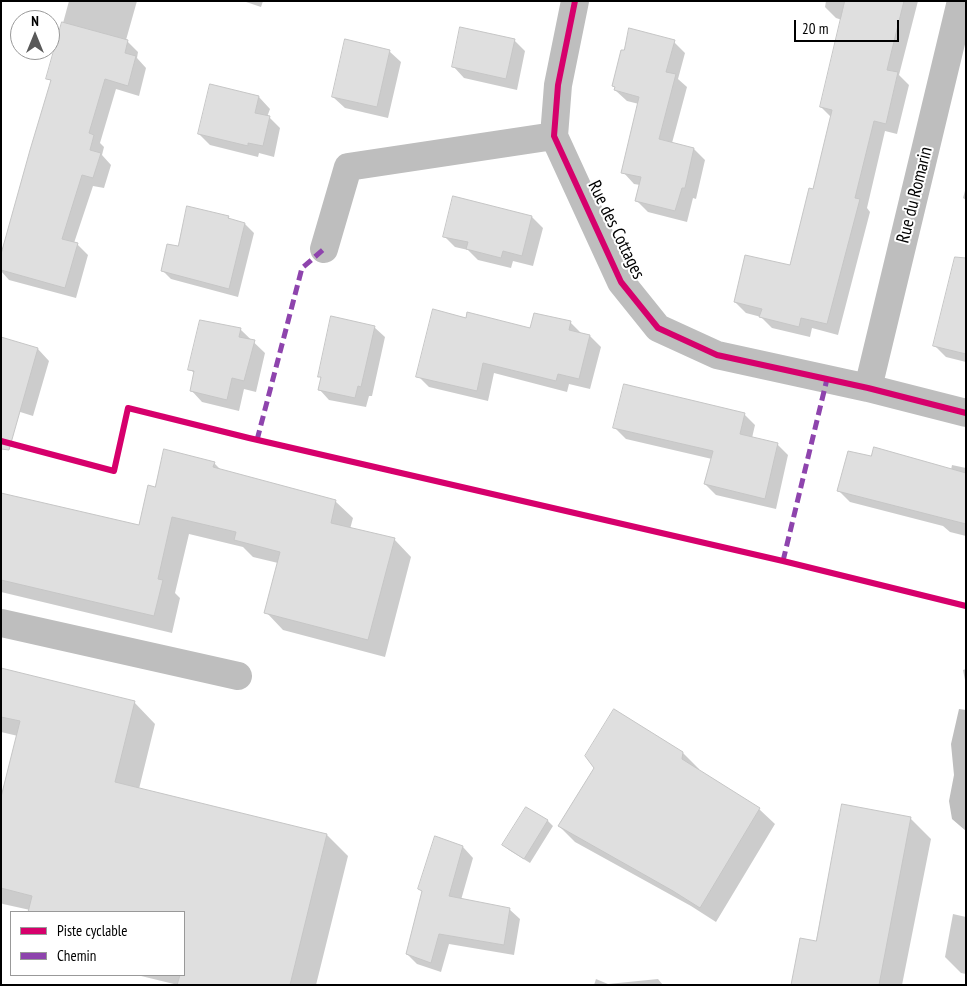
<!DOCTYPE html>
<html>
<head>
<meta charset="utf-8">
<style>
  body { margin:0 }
  #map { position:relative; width:967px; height:986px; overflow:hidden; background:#fff; font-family:"PT Sans Narrow",sans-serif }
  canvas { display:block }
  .frame { position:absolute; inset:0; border:2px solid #000; pointer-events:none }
  .legend { position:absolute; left:10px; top:911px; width:175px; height:65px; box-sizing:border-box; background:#fff; border:1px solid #999; margin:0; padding:6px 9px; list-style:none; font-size:15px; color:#000 }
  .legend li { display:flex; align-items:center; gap:10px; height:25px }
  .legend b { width:25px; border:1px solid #999 }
  .north { position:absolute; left:10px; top:10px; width:50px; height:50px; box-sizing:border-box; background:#fff; border:1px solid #999; border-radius:50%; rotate:0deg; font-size:14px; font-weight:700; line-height:20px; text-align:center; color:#000 }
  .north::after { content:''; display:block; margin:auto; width:18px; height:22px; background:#595959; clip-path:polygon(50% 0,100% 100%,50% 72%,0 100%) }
  .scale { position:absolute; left:794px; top:20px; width:105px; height:22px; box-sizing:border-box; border:2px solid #000; border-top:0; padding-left:6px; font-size:15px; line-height:18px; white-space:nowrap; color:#000; -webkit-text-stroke:4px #fff; paint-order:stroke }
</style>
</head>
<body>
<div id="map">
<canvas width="967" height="986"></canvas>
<div class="frame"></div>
<ul class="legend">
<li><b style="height:6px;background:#d6006c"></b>Piste cyclable</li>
<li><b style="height:6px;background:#8e44ad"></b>Chemin</li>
</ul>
<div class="north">N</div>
<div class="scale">20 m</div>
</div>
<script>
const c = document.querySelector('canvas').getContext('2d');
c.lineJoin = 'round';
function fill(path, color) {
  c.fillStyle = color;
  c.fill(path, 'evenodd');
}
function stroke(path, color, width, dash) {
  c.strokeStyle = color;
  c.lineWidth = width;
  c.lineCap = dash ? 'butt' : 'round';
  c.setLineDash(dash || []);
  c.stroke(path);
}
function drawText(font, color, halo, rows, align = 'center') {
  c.font = font + ' "PT Sans Narrow",sans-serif';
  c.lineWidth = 4;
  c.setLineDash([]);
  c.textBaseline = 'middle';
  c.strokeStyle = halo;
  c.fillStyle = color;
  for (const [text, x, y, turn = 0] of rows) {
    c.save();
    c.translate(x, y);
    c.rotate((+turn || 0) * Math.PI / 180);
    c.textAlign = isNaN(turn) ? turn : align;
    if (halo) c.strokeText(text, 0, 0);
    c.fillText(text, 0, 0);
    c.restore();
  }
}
fill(new Path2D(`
  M959 709 966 710V831L952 819 949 801 954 775 951 744Z`), '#bebebe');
fill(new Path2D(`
  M69 1H137L126 40 138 52 137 58 146 68 139 96 116 89 100 143 104 147 102 155 111 165 104 188 93 186 74 243 77 244 88 255 76 298 9 280 1 271V259L52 82 48 78Z
  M243 1H263L261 7Z
  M826 1H918L899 75 909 85 897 134 885 131 867 208 870 212 838 335 812 328 810 337 772 328 761 317 746 313 735 302 791 267 814 190 832 118 821 107 842 20 836 18 825 7Z
  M514 40 525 51 517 90 464 78 453 66Z
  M674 42 685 53 678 79 687 87 672 143 694 149 705 160 696 199 693 198 687 222 648 212 637 201 640 185 634 184 623 172 639 104 627 101 615 90 616 88 613 86Z
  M389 51 401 62 388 118 345 108 333 97Z
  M259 97 270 109 267 117H269L280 128 274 157 259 153 258 157 210 145 199 134Z
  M966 187V200L963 198Z
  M454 198 532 217 543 228 533 266 513 261 511 268 478 260 468 250 455 247 444 236Z
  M188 208 228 217 232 221 245 224 254 233 238 297 171 279 162 270 179 248Z
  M966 283V362L946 357 935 346Z
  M467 319 531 330 570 322 581 333 590 336 601 347 590 389 569 384 567 392 494 373 488 401 429 387 418 376Z
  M201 321 241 330 265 353 256 392 244 389 239 411 202 402 191 390 195 374 190 369Z
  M374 327 385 337 372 396H369L366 407 329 400 319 389 322 379 319 376Z
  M1 339 38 349 49 361 33 416 1 406Z
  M744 414 755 425 752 438 777 444 788 455 776 509 716 495 705 484 712 459 626 439 615 428Z
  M872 458 951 470 952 465 966 468V536L950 532 943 526 850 502 839 491Z
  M214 463 222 471 335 501 353 518 350 529 394 539 411 557 385 657 283 630 266 612 278 563 253 557 243 547 189 534 175 593 180 598 172 633 1 592V494L140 527 156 488Z
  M1 669 134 702 155 724 139 789 327 835 348 856 316 985H178L137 975H184V912H29L30 910 3 904 1 903V802L18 736 1 732Z
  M966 669V685L963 670Z
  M683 753 699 769 698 771 759 809 775 824 716 922 691 906 575 842 559 826Z
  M526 808 548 821 553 826 530 863 509 850 503 845Z
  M910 818 931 839 902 985H792L817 942Z
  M463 847 473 858 461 900 509 909 520 919 514 955 449 944 441 972 417 964 407 954 423 892 420 889Z
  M953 914 966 917V974L961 973 945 957Z
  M596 979 608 984 658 979 663 985H594Z`), '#0003');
const building = new Path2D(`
  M845 1H904L887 70 898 72 886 124 874 121 855 198 860 199 827 324 801 318 799 327 759 317 762 309 734 302 745 255 790 265 809 188 813 189 832 110 820 107Z
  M62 22 128 40 125 53 136 56 128 86 105 79 89 133 94 135 90 150 101 153 93 178 82 175 62 239 78 243 65 288 1 270V254L30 150 51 80 46 79Z
  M460 27 515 39 506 79 452 67Z
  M629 28 675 40 666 72 676 74 659 139 694 148 685 188H682L675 211 635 201 641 177 621 173 639 97 614 90 615 87 612 86 621 50H624Z
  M345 39 390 50 377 107 332 97Z
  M210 84 259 96 255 113 270 116 263 146 248 143V146L198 134Z
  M453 196 532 216 522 256 503 251 501 258 466 249 468 242 443 237Z
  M187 206 229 216 228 218 245 223 229 289 161 271 167 244 178 246Z
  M955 257 966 258V354L933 346Z
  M433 309 466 318 467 312 530 328 534 313 571 321 569 330 590 335 579 379 558 374 556 381 483 363 477 391 416 377Z
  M331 316 375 326 361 387 358 386 355 398 318 390 321 377H318Z
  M200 320 241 328 239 337 255 340 244 381 232 378 227 400 190 391 194 371 188 370Z
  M1 337 38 348 9 450 1 449Z
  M624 384 745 413 740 434 778 443 765 499 704 484 713 451 613 428Z
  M874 447 966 473V524L837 491 848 451 871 456Z
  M164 449 215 462 213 467 336 500 331 523 395 538 368 640 264 613 280 552 234 540 236 532 172 517 158 579 163 580 154 616 1 580V493L139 525 148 485 155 487Z
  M1 668 135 701 115 782 327 834 290 985H177L180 975H184V912H28L32 896 1 888V797L20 721 1 717Z
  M614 709 683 752 682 759 760 808 700 908 673 891 558 826 594 768 585 756Z
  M842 804 911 817 879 985H791L800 938 816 941Z
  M526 807 548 820 524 859 502 845Z
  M435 836 463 846 449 896 510 908 504 945 439 934 431 963 406 954 422 891 418 889Z`);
fill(building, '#dfdfdf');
stroke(building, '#c6c6c6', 1);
stroke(new Path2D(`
  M575 1 558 85 554 136 621 282 658 328 717 355 868 388 966 413
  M324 249 348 167 554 136
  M868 388 961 1
  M1 623 238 676`), '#bebebe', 28);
stroke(new Path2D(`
  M257 440 302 268 324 249
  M783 561 827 379`), '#8e44ad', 5, [10, 5]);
stroke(new Path2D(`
  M575 1 558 85 554 136 621 282 658 328 717 355 868 388 966 413
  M1 441 114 471 128 408 249 438 783 561 966 606`), '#d6006c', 6);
drawText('18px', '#000', '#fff', [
  ["Rue du Romarin",915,195,-76],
  ["Rue des Cottages",616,230,64]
]);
</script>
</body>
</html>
